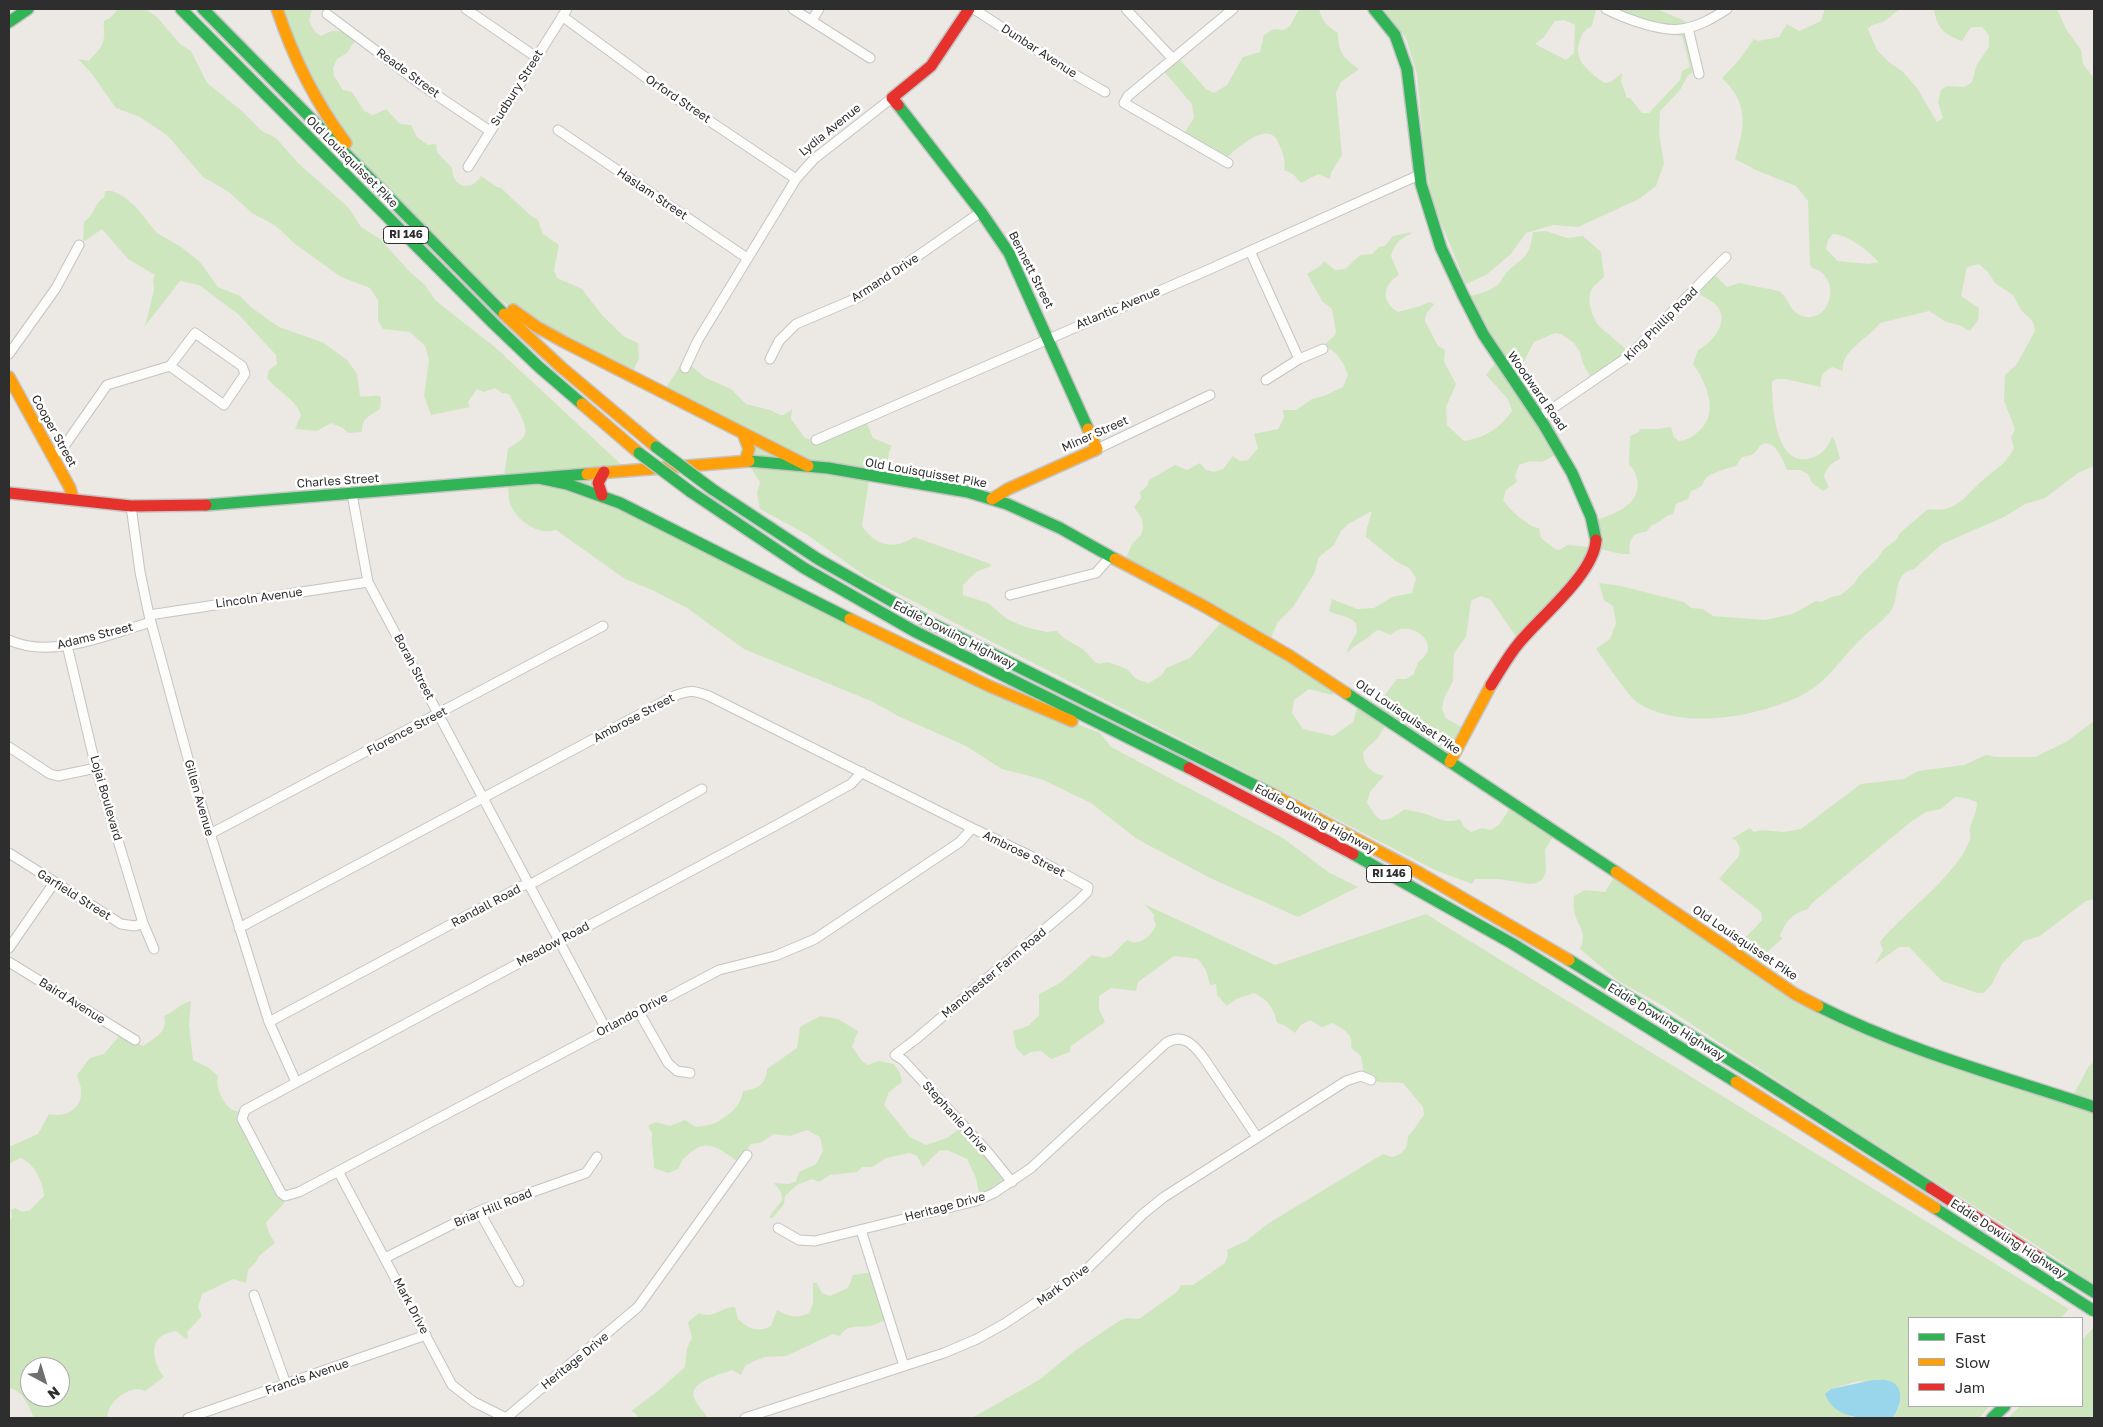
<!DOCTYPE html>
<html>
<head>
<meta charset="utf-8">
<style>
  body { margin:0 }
  #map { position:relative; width:2103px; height:1427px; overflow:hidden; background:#ece8e4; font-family:"Golos Text",sans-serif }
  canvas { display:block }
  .frame { position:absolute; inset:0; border:10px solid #2e2e2e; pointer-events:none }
  .legend { position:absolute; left:1908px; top:1317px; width:175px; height:90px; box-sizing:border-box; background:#fff; border:1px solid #ababab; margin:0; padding:6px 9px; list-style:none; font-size:15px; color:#2e2e2e }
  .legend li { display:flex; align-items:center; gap:10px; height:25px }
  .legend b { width:25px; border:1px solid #ababab }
  .north { position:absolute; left:20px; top:1357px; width:50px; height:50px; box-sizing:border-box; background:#fff; border:1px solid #ababab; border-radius:50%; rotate:141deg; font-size:14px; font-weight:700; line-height:20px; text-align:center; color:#2e2e2e }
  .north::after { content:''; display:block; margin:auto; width:18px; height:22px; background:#706f6e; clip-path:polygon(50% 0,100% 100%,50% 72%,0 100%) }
</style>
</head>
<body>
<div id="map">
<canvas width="2103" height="1427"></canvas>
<div class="frame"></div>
<ul class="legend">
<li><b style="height:6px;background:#30b455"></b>Fast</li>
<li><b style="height:6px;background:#ff9f0a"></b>Slow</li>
<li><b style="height:6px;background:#e5322d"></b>Jam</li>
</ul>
<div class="north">N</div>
</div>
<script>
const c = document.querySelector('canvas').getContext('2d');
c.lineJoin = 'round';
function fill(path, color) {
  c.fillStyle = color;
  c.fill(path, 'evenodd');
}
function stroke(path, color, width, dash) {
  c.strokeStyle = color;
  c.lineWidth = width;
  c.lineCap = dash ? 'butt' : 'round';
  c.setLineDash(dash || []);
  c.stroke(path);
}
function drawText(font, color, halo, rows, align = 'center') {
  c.font = font + ' "Golos Text",sans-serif';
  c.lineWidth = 5;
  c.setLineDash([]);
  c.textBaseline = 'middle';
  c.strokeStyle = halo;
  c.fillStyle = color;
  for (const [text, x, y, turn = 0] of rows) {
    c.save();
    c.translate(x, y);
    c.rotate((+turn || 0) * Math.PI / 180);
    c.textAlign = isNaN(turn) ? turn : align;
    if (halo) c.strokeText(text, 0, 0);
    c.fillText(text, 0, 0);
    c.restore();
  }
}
fill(new Path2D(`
  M118 9H145L156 16 180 44 191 51 207 83 242 111 262 131 276 138 298 163 348 207 361 227 380 239 409 271 425 285 436 301 496 348 625 468 597 475 590 482 592 486 1040 709 1100 733 1111 747 1283 838 1328 872 1358 887 1298 917 1210 878 1137 839 1091 803 1041 779 1002 769 966 746 898 716 871 701 744 649 687 608 652 590 625 579 556 530C537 536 514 519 509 500 508 492 509 484 504 477L508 449C513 445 521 441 524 436 531 427 513 403 509 394L502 393 495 388 484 392 477 389 468 402 470 407 431 415 424 396 429 360 425 346 410 332 383 329 378 321V300L370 288 341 277 295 244 276 226 252 213 229 192 203 177 168 136 140 117 116 108 92 74 78 59 89 61C95 54 103 47 104 37 105 31 103 27 104 21L110 18Z
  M275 9H312L309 21 315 32 321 36C334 28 344 29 356 39L347 53 337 59 333 68 334 76 343 90 352 92 364 111 373 115 386 109 400 124 411 125 417 137 428 145 436 144 437 152 452 168C452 187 471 193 481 176L497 187 501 188 530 215 538 220 543 234 559 245 554 270 557 278 582 289 602 315 623 336 638 343 639 359 630 376 524 320 421 230 334 128Z
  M1299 9H1319C1322 21 1327 26 1338 33 1338 52 1343 58 1359 69L1341 82 1336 93 1342 155 1331 173 1330 179 1318 174 1301 183 1293 174 1284 170C1286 161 1283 153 1279 144 1268 115 1231 155 1219 164L1179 141 1194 118 1192 104 1161 68 1175 54 1206 89 1214 93 1227 85 1243 57 1260 52 1264 35 1274 29 1283 30 1290 26Z
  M1382 9H1596L1592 26C1586 29 1584 31 1581 37 1571 60 1588 70 1604 83L1611 82 1622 73 1621 81 1627 98H1630L1642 113H1649L1680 80 1682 71 1690 67 1682 36 1657 33 1609 17 1608 9H1657L1685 21 1696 71 1688 75 1680 90 1660 111 1659 133 1664 164 1656 186 1639 199 1578 227 1553 225 1526 233 1511 254 1486 275 1466 284 1431 198 1424 152 1417 74 1406 38ZM1564 20 1575 25 1574 53 1566 60 1535 44 1544 37 1555 21Z
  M1825 9H1900L1883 22 1872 25 1868 29 1877 50 1889 62 1903 72 1917 88 1937 122 1943 118 1938 102 1941 90 1947 86 1965 87 1972 82 1977 64 1989 47V35L1982 27H1971L1962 41C1943 34 1937 28 1934 9H2057L2066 29 2081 50 2083 64 2094 78V466L2078 473 2045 498 2025 504 2004 517 1942 544 1914 569C1891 574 1901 598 1890 612 1882 622 1871 629 1862 638 1843 656 1827 683 1802 695 1759 717 1681 731 1638 703 1628 696 1605 661 1596 649L1610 639 1616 623 1613 606 1604 600 1599 583 1621 586 1684 602 1691 608 1703 609 1713 616 1765 620 1792 614 1816 601 1822 602 1831 597 1841 595 1855 583 1858 577 1877 559 1884 549 1896 540 1900 533 1928 509C1958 513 1964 496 1984 479 1997 468 2006 464 2014 448L2011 437 2015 429 2004 401 2005 375 2017 364 2035 331 2033 322 2021 310 2013 295 1995 283 1988 272 1979 264 1967 267 1961 296 1979 308 1978 320 1970 331 1959 325 1946 322 1929 311 1880 323C1868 339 1840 351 1843 371L1832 367C1822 373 1820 376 1821 387L1785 379H1776L1772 382C1772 405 1775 469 1811 458 1822 455 1828 447 1832 437L1835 441 1840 459C1831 463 1826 468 1824 477L1829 487 1823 491 1812 483 1808 474 1800 470H1787C1784 461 1774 437 1761 445 1758 447 1757 452 1753 454 1751 456 1745 456 1742 457L1736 466C1730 467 1709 474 1706 478 1704 480 1704 483 1702 485 1699 488 1694 490 1691 491L1688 499 1676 504 1673 514C1664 515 1661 523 1652 525L1646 532C1632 532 1628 541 1630 554H1621L1596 548 1589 560 1519 641 1491 600 1481 596 1471 601 1466 637 1454 653 1453 681 1444 698 1442 709 1446 718 1463 728 1452 759 1388 721 1378 738 1363 752C1363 766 1372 773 1384 776L1370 792 1367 803 1375 815 1381 820 1390 819 1405 809C1413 812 1422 812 1429 815 1439 819 1449 824 1460 819L1464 827 1471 832 1482 828 1491 830 1499 825 1512 805 1555 833 1545 850 1546 870 1543 879 1537 883 1530 884 1499 879H1475L1472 884 1435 870 868 578 806 534 760 509 757 493 760 482 746 460 756 449 665 389 684 360 706 378 731 389 746 404 770 410 780 415H784L792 409 791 419 805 438 809 439 865 418 873 438 892 446 889 452 886 475 870 474 862 526C875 545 893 551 914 537L991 564V566L976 572 963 585V595L988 603 1007 619 1025 627 1046 632 1057 631 1065 639 1083 649 1095 662 1099 664 1108 662 1127 669 1136 679 1149 683 1162 675 1166 668 1190 658 1224 619 1124 563 1132 544 1141 535 1143 527 1142 519 1134 507 1141 498 1140 492 1147 486 1149 480 1175 465 1187 470 1200 463 1206 470 1214 472 1223 469 1233 456 1240 461 1248 460 1258 448 1254 434 1278 429 1284 418 1283 410H1296L1312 399 1324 396 1343 387 1348 375C1344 363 1336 349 1323 346L1335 335 1336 332 1332 309 1322 301 1307 274 1320 266 1324 261 1335 270 1345 269 1360 255 1372 254 1379 247 1385 246 1393 236 1412 232 1411 234C1399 239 1395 243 1391 256L1399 275C1382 285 1381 302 1398 312L1420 306 1429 302 1434 304 1426 314 1425 321 1438 346 1445 350 1444 362 1456 384 1446 407 1447 425 1464 441C1485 438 1500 428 1512 411L1508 399 1486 375 1498 360 1464 298C1475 294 1493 292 1500 282 1503 279 1504 275 1507 272 1525 255 1529 259 1533 232L1546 231 1567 238 1583 236 1601 252 1604 277C1601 280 1594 285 1592 289 1586 299 1592 316 1598 325L1629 352 1592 379 1583 364 1580 352 1574 343 1561 334 1555 333 1534 342 1523 363 1511 374 1559 453 1542 462 1530 461 1519 465 1515 476 1517 482 1506 490 1503 500C1510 510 1528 527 1539 528L1541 538 1555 549 1559 550 1568 545 1590 547 1592 521C1611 516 1643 505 1637 479 1635 472 1634 469 1629 465L1630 436 1639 432 1640 429H1658L1671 427 1674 437 1679 441C1688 440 1692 437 1699 431 1720 413 1706 382 1693 364L1698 350C1712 343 1731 321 1716 305 1712 300 1699 295 1693 290L1711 271 1727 287 1739 283 1779 291C1789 297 1789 312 1802 316 1827 324 1840 288 1822 273 1820 270 1815 269 1812 268L1810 264 1808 201 1796 186 1758 171 1735 159C1745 125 1749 104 1722 78L1740 59 1754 39 1758 41 1779 37 1787 24 1799 31 1821 21ZM1833 234C1849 235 1868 251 1879 262L1868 264 1838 261 1826 249 1828 240ZM1372 511 1367 528 1366 537 1397 562 1409 568 1416 578 1412 593 1392 597 1374 608 1357 609 1332 599 1329 611C1340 617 1344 613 1356 623L1357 632 1348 648 1347 654C1355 644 1356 646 1366 639 1371 636 1372 632 1379 630L1391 635C1408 616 1446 645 1418 662L1414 674 1406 679H1397L1374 709 1359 702 1353 722 1333 736 1303 729 1292 713 1294 700 1309 689 1332 695 1339 688 1269 643 1277 623 1293 607 1314 574 1319 557 1334 545 1341 531 1348 524Z
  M105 191H112L123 196 136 207 157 233 181 247 200 262 218 287 240 296 252 308 279 327 324 343 348 361 357 374 360 396C367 398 375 394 381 397L380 409C368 417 362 418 362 432L348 433 343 428 331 423 317 431 295 429 301 415C295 398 278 392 267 378L269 370 277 364 276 355 238 314 199 285 180 281 145 326 154 290 153 279 155 275 128 259 102 229 83 242 84 222C96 213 94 203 104 198Z
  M2094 721V899L2086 901 2040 936 2024 941 2002 964 1992 984 1984 993H1978L1942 981 1909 947H1899L1875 964 1883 950 1880 942C1904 912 1958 875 1970 839 1971 836 1969 831 1970 828 1972 819 1977 813 1977 802L1965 798 1955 797 1941 809 1926 812 1912 821 1812 903 1808 909C1792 914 1786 920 1780 936L1783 938 1765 954 1756 966 1838 1017 2071 1099 2089 1066 2094 1062V1284L2044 1250 1847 1126 1662 1005 1618 981 1580 949C1589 932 1575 924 1574 909 1573 905 1574 900 1574 896L1585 890 1605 892 1616 874 1735 953 1745 938 1762 920 1761 912 1719 879 1739 856 1740 848 1736 840 1731 839 1750 828 1754 832 1762 830 1783 832 1801 829 1861 784 1904 779 1918 771 1964 765 1986 755 1997 757H2035L2066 742Z
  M1144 904 1275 965 1426 914 2069 1309 2061 1318H1909V1406H1990L1979 1418H1892C1902 1409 1901 1397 1897 1385L1858 1381 1831 1389 1830 1402 1853 1418H972L1039 1380 1076 1350 1119 1321 1127 1318 1139 1319 1178 1291 1181 1285H1193L1225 1263 1228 1255 1227 1250 1246 1241 1269 1223 1383 1154 1392 1157C1404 1154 1408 1148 1408 1136 1415 1130 1418 1122 1424 1115L1423 1107 1403 1083 1379 1082 1364 1076 1361 1056 1351 1048C1354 1034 1344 1030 1333 1023L1322 1027 1310 1020 1301 1025 1295 1033 1284 1025 1277 1023C1274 1008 1268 1000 1254 993L1236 999 1227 1006 1217 995 1216 984 1210 985 1206 970 1198 959 1174 956 1138 982 1136 991 1111 988 1099 996V1009L1105 1022 1071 1046 1070 1052 1051 1059 1041 1051 1031 1052 1024 1056 1016 1048 1013 1031 1028 1026 1039 1015V994L1060 983 1092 955 1104 958 1111 956 1127 940C1139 947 1151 937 1156 925L1153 917 1155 916Z
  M191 1001 189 1025 193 1060 209 1068 218 1076C215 1086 223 1105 233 1110 236 1112 239 1111 242 1112L287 1197C285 1206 272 1214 266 1223L269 1233 275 1243 259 1256 256 1262 248 1270 246 1283 233 1279 202 1294 198 1307 202 1316 187 1332 188 1338 186 1339 176 1331C147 1335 151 1359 164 1377L145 1391C131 1383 105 1403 108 1418H34C29 1407 23 1390 9 1388V1222L12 1217 11 1210 15 1208 22 1212 30 1210 44 1196C43 1182 35 1163 20 1158L9 1164V1147L38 1134 49 1114C65 1118 83 1109 81 1090 81 1085 78 1080 77 1075L90 1058 104 1054 120 1035 143 1046C154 1038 169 1032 164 1016 174 1012 180 1004 191 1001ZM30 1367H60V1397H30Z
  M820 1016 838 1019 858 1031 852 1047 862 1061 868 1065 879 1061 894 1064 900 1073 902 1082 889 1092 884 1105 910 1137 926 1145 947 1138 963 1126 1007 1179 991 1192 980 1197 976 1178 967 1159 947 1150 939 1151 923 1167 917 1156 910 1153 886 1158 872 1167H862L857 1172 830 1175 819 1182 812 1179 797 1185 785 1196 784 1204 772 1219 769 1217 782 1200 781 1192 774 1183 789 1184 796 1181 799 1172 816 1164 823 1151 820 1137 807 1130 790 1136 774 1134 760 1143 751 1144 738 1162C725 1153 711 1139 695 1149 690 1152 688 1156 683 1159L678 1169 668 1173 654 1168C654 1156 651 1145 652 1133L648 1126 655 1122 670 1126 685 1120 696 1127C702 1126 711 1125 717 1122 728 1116 742 1105 743 1091 757 1089 766 1085 767 1069L797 1048 800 1027Z
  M873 1272 889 1318C883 1321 876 1325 870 1326 858 1328 848 1323 840 1336L833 1334 786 1356 765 1357 754 1361 745 1366 741 1375 732 1370C721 1374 688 1382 694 1398 697 1405 704 1412 708 1418H638L636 1414 631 1411 658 1391 685 1367 687 1348 692 1338 688 1322 699 1313C713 1320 722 1306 735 1307L738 1319C749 1329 757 1333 771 1326L777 1310C790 1317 796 1319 809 1313L813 1304V1283H817L822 1293 830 1296 848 1288 853 1275Z
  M2094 1327V1418H2008L2020 1406H2082V1340Z`), '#cee6be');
fill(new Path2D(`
  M1873 1380C1878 1380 1884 1379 1889 1381 1906 1385 1901 1409 1892 1418 1868 1418 1836 1422 1825 1394L1831 1389Z`), '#99d6ec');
const street = new Path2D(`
  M466 9 536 57
  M793 9 870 58
  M974 9 1067 70 1105 92
  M1126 9 1172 58
  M1606 9C1624 18 1660 32 1681 29 1698 27 1713 18 1727 9
  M327 14 423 86 490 131
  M562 16 656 85 796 179
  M812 20 819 9
  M1688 28 1699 74
  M558 130 747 258
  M1228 163 1124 103 1128 96 1233 9
  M468 167 567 9
  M1250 251 1299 359
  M9 354 56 288 79 245
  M770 359 779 341 796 324 857 298 981 212
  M685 368 698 340 796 179 814 159 892 98
  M1266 380 1299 359 1323 349
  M1540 417 1629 356 1726 257
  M816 440 1210 269 1419 175
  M1097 449 1210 395
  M52 457 65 445 107 385 170 366 195 333 242 366 245 374 224 405 170 366
  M352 494 368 582 606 1029
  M131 506 140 572 149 615 196 788 269 1022 296 1082
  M1010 595 1096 573 1111 556
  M149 615 368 582
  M9 640C51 660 109 634 151 622
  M67 645 96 768 143 923 154 949
  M9 747 50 774 58 776 96 768
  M862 772 851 784 784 821 245 1110 242 1119 281 1193 285 1196 299 1192 719 970 775 956 815 939 960 842 972 828
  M210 834 603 626
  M9 853 121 924 135 926 143 923
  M239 928 674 696C690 690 693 690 709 696L972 828 1039 860 1088 887 1087 892 1078 901 916 1039 895 1055 903 1060 986 1150 1012 1182
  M9 948 54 883
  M9 962 135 1040
  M639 1012 668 1063 677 1071 690 1073
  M269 1022 522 886 535 882 702 789
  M338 1171 452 1385 474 1402 506 1418
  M479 1211 519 1282
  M778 1228 799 1240 815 1241 976 1201 994 1193 1031 1168 1166 1043C1183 1033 1193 1044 1203 1057L1257 1137
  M861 1230 904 1366
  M385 1258 479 1211 586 1173 597 1157
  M254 1295 286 1384
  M188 1418 426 1335
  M506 1418 638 1307 747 1155
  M745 1418 944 1353 977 1339 1004 1324 1088 1268 1143 1214 1164 1197 1346 1081 1361 1076 1371 1080`);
const fast = new Path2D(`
  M181 9 494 324 539 367 582 404
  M203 9 504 314
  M1374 9 1395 35 1407 69 1421 184 1441 248 1463 295 1483 334 1544 425 1572 473 1591 517 1596 540
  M25 11 26 9
  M9 22 28 9
  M898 105 981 212 1009 253 1088 429
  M749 461 828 468 968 492 1007 504 1060 528 1115 559
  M539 478 567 484 620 503 850 619
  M712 489 818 559 923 619 1272 794
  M691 492 804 568 914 631 1189 768
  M206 505 587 474
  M1346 693 1616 872
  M1353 854 1513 944 1736 1082
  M1569 960 1759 1078 1931 1188
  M1818 1006C1905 1050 2001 1076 2094 1107
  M1935 1208 2066 1293
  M2038 1257 2094 1292
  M1992 1418 2005 1406`);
const slow = new Path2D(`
  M277 9C293 57 315 102 346 143
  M513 310 537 327 566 343 808 466
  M504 314 561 367 656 447
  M9 377 70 488 73 499
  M582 404 639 453
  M743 433 749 449 745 461
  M587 474 749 461
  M992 499 1008 489 1097 449 1088 429
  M1115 559 1202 605 1290 656 1346 693
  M850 619 989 686 1072 721
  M1450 762 1491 685
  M1272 794 1418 872 1569 960
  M1616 872 1795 994 1818 1006
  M1736 1082 1935 1208`);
const jam = new Path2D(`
  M898 105 892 98 931 66 969 9
  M9 493 131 506 206 505
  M602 495 598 483 604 472
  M1491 685C1500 671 1508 656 1519 643 1541 616 1594 574 1596 540
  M1189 768 1353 854
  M1931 1188 2038 1257`);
stroke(street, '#c5c4c5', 11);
stroke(fast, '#c5c4c5', 14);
stroke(slow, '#c5c4c5', 14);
stroke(jam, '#c5c4c5', 14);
stroke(street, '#fcfcfb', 9);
stroke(fast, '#30b455', 11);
stroke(slow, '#ff9f0a', 11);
stroke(jam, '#e5322d', 11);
const fastBridge = new Path2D(`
  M656 447 712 489
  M639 453 691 492
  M2066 1293 2094 1311`);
stroke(fastBridge, '#c6c5c4', 14, []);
stroke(fastBridge, '#30b455', 11);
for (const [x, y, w] of [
  [406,235,45],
  [1389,874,45]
]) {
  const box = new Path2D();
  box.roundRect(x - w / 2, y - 8.5, w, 17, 4);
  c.fillStyle = '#fff';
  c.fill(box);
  stroke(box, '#2e2e2e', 1);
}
drawText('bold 11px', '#2e2e2e', null, [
  ["RI 146",406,235],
  ["RI 146",1389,874]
]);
drawText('12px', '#2e2e2e', '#fff', [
  ["Dunbar Avenue",1039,51,33],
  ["Reade Street",408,73,36],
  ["Sudbury Street",517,88,-58],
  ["Orford Street",678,99,34],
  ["Lydia Avenue",830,130,-39],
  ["Old Louisquisset Pike",352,162,45],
  ["Haslam Street",652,194,34],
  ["Bennett Street",1031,270,63],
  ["Armand Drive",885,278,-33],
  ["Atlantic Avenue",1118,308,-23],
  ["King Phillip Road",1661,324,-45],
  ["Woodward Road",1537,391,55],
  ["Cooper Street",54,431,61],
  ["Miner Street",1095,434,-24],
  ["Old Louisquisset Pike",926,473,10],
  ["Charles Street",338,481,-4],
  ["Lincoln Avenue",259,598,-8],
  ["Eddie Dowling Highway",954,635,27],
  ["Adams Street",95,636,-14],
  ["Borah Street",414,667,62],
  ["Old Louisquisset Pike",1408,717,34],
  ["Ambrose Street",634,718,-28],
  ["Florence Street",407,731,-28],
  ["Lojai Boulevard",106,798,74],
  ["Gillen Avenue",199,798,74],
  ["Eddie Dowling Highway",1315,819,28],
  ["Ambrose Street",1024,854,26],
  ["Garfield Street",74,895,32],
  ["Randall Road",486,906,-28],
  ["Old Louisquisset Pike",1745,943,34],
  ["Meadow Road",553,944,-28],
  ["Manchester Farm Road",994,973,-40],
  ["Baird Avenue",72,1001,32],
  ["Orlando Drive",632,1015,-28],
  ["Eddie Dowling Highway",1666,1022,32],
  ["Stephanie Drive",955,1117,48],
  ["Heritage Drive",945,1207,-15],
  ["Briar Hill Road",493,1208,-22],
  ["Eddie Dowling Highway",2008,1239,33],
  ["Mark Drive",1063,1285,-36],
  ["Mark Drive",411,1306,62],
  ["Heritage Drive",575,1361,-39],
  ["Francis Avenue",307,1377,-19]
]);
</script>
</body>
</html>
